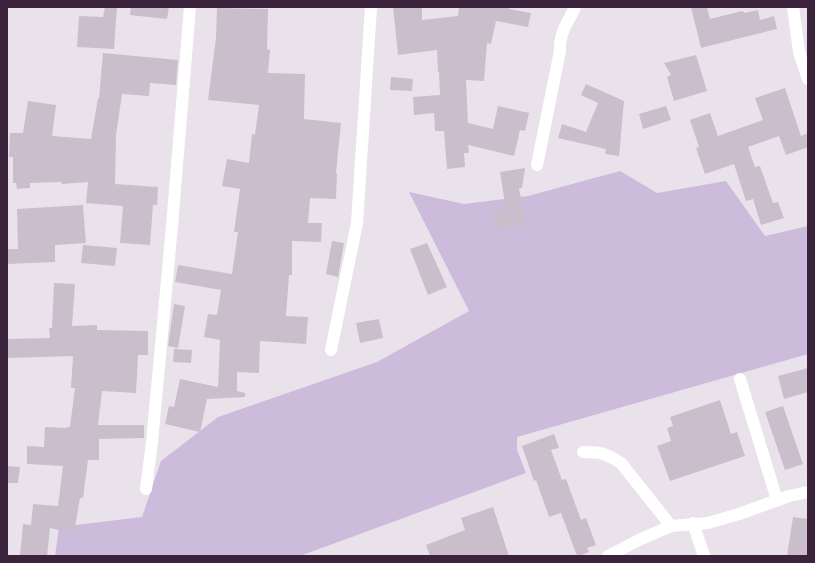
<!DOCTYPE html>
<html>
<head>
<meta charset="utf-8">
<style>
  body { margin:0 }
  #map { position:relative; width:815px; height:563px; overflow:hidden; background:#eae2eb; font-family:"Fira Sans Condensed",sans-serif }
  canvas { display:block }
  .frame { position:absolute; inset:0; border:8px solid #3b233b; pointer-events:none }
</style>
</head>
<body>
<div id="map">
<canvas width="815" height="563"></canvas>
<div class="frame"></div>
</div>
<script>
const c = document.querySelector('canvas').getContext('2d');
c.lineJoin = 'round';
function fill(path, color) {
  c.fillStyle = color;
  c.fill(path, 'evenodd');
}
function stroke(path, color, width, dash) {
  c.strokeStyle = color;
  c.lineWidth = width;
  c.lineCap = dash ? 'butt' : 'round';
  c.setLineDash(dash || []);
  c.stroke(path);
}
fill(new Path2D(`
  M620 171 657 193 726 181 765 236 808 226V354L517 437V450L526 473 300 556H55L59 527 142 517 161 461 218 417 377 362 469 311 409 192 464 204 528 196Z`), '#cdbbdb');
fill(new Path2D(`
  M105 7H117L114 49 77 47 79 16 103 17Z
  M131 7H169L167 19 130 15Z
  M393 7H422V20L458 16 459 7H510L509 9 531 13 528 27 496 21 491 44 487 43 484 81 466 80 468 123 493 129 498 106 529 113 525 131 520 130 514 156 468 145 469 153H464L465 167 447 169 444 131H435L434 113 414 115 413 97 440 95 439 72H438L437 50 398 55Z
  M691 7H707L710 19 742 11 745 13 758 10 760 20 774 16 777 29 701 48Z
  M217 8 268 9 267 49 270 50 268 73 305 74 304 119 341 123 336 173 337 174 336 199 310 198 308 223H322L321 242 292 241V275H289L286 316 308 317 306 344 260 341 259 373 237 372V391L245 393V397L207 399 200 432 165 424 169 406 174 407 180 379 218 387 220 340 204 337 208 314 217 315 221 290 175 282 178 265 232 274 238 232H234L240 189 222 186 227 159 249 163 252 134 255 135 259 105 208 100 216 38Z
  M103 53 178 60 176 85 150 83 149 96 122 94 116 135 115 184 158 187 157 205H153L150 245 120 243 123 206 86 203 88 182 62 184 61 182 30 183V188L17 189 16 183H13V157H9L10 133H23L28 101 56 105 52 136 91 139 98 98 99 99Z
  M696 55 707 91 674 101 667 77 671 75 664 63Z
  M391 77 413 79 412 91 390 90Z
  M586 84 624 101 619 156 605 154 606 149 558 138 562 124 586 132 598 103 581 95Z
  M785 88 801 136 808 133V147L786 155 779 136 748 147 755 167 760 166 773 203 778 202 784 218 761 225 753 199 746 201 734 164 705 174 696 148 699 147 690 120 710 113 718 136 763 120 755 98Z
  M666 106 671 120 643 129 639 114Z
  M525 168 522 188H519L526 225 495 230 492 213 506 210 500 172Z
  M83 205 86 243 55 245V262L7 264V249H18L17 209Z
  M332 241 344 243 338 277 326 274Z
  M427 243 447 287 428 295 410 249Z
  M83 245 117 248 115 266 81 263Z
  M54 283 75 284 72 326 97 325V330L148 331V355H138L136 393 102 391 98 425H144V438L99 439V460H88L83 498H80L74 533 50 528 47 556H20L23 524 31 525 33 504 58 506 63 466 27 464V446L44 447 45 427 67 428V427H70L75 388H71L73 356 7 358V339L50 338 49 328H52Z
  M174 304 185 306 178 348 168 346Z
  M379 319 383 338 360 343 356 323Z
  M174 349 192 350 191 363 173 362Z
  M808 368V392L784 399 778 376Z
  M720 400 731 434 737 432 745 456 670 481 657 446 671 441 667 428 673 426 670 417Z
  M783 406 803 464 785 470 765 412Z
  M554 434 559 448 551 450 562 480 566 479 581 520 586 518 596 545 587 548 589 552 579 556H577L561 513 549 517 536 480 534 481 522 446Z
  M7 466 20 467 18 483H7Z
  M493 507 509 556H430L426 545 465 530 461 518Z
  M793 517 808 519V556H787Z`), '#cabecc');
stroke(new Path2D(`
  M793 7 799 52 808 79
  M537 165 560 51C559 32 568 23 575 7
  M331 350 357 223 371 7
  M740 379 777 500
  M583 452C601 452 605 453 621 463L671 526
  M146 489 152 442 172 226 190 7
  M693 523 704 556
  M608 556 641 539 671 526 708 523 739 514 789 496 808 492`), '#fff', 12);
</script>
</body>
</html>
